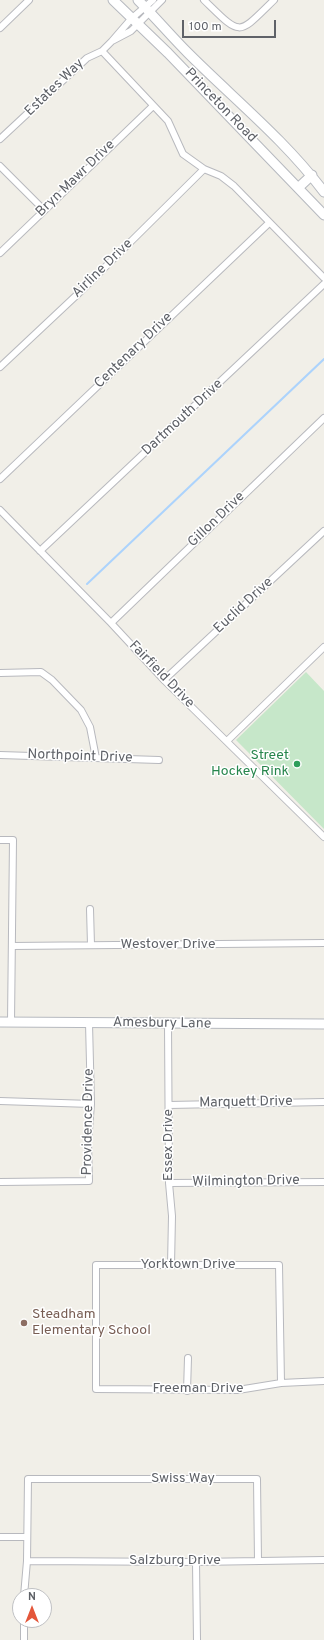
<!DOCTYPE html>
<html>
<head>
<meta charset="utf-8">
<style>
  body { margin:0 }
  #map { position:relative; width:324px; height:1640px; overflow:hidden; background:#f1efe8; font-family:Overpass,sans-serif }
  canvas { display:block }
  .north { position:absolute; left:12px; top:1588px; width:40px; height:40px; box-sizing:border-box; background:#fff; border:1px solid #bfc0c3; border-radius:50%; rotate:0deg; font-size:11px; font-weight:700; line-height:16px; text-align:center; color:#5f6268 }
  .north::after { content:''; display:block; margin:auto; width:14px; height:18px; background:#e4563a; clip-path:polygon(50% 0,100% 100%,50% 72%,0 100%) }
  .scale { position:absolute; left:182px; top:20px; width:94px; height:18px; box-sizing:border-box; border:2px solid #5f6268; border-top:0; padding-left:5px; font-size:12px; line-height:14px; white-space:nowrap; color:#5f6268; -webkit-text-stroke:3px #fff; paint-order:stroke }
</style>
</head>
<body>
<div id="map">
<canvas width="324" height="1640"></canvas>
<div class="north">N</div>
<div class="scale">100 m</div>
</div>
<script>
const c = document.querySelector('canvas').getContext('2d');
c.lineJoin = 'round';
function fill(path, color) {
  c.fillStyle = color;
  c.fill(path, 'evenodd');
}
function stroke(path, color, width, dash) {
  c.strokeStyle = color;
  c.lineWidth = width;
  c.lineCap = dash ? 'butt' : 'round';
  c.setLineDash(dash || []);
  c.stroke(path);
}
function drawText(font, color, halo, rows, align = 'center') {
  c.font = font + ' Overpass,sans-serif';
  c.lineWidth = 3;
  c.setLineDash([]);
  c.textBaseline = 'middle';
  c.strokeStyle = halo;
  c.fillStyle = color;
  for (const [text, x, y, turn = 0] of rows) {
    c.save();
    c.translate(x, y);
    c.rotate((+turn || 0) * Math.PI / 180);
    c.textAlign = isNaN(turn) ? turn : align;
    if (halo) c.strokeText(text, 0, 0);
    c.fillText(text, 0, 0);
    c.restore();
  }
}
fill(new Path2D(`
  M306 672 324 691V829L236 740Z`), '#c6e7c9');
stroke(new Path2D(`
  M87 584 324 359`), '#acd3fc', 2);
const street = new Path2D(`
  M153 0 131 19 112 41 131 31 162 0
  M204 0C242 37 237 36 274 0
  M0 28 29 0
  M102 51 168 121 183 154 204 169 221 176 234 186 324 278
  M0 139 87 58 102 51 112 41
  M0 166 44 210
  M0 253 153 106
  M0 367 81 291 204 169
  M0 479 269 223
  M0 510 111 623 164 680 324 837
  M40 551 324 284
  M111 623 324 418
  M0 673 41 672 52 680 81 710 90 727 96 758
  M164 680 324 531
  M227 741 324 647
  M0 755 159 760
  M0 840H13L11 1022
  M90 909 91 945
  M12 946 324 943
  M168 1024 169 1183 172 1216 171 1265
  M0 1101 91 1104
  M169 1105 324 1102
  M0 1182 89 1181 88 1143 91 1104 89 1023
  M169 1183 324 1182
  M281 1383 279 1265H96V1389L238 1390 281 1383 324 1381
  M187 1391 188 1358
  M0 1537H26
  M27 1561 196 1562 324 1560
  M196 1562 197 1640
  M24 1596 27 1561 28 1479H257L258 1561
  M24 1620V1640`);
const secondary = new Path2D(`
  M113 0 168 53 324 215
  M138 0C155 17 171 36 188 53 234 99 285 140 324 192
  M298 188 312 175
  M0 1022 324 1024`);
stroke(street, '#b8b9be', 8);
stroke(secondary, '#b6b9bf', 11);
stroke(street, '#fff', 6);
stroke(secondary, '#fff', 9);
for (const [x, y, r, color] of [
  [297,764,4,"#2e9e5b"],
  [24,1323,4,"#8d6e63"]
]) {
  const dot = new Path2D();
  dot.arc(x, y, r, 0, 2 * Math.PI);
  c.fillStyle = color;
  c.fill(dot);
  stroke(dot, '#fff', 1.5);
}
drawText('14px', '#5f6268', '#fff', [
  ["Estates Way",55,88,-44],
  ["Princeton Road",220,106,46],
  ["Bryn Mawr Drive",76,179,-44],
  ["Airline Drive",103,269,-44],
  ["Centenary Drive",134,351,-44],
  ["Dartmouth Drive",183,418,-43],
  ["Gillon Drive",217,520,-44],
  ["Euclid Drive",244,606,-43],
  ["Fairfield Drive",161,675,46],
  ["Northpoint Drive",80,757,2],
  ["Westover Drive",168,945],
  ["Amesbury Lane",162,1024,1],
  ["Marquett Drive",246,1103,-1],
  ["Providence Drive",89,1122,-89],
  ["Essex Drive",169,1145,-90],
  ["Wilmington Drive",246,1182,-1],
  ["Yorktown Drive",188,1265],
  ["Freeman Drive",198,1389],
  ["Swiss Way",183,1479],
  ["Salzburg Drive",175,1561]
]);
drawText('14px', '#27864d', '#fff', [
  ["Street",289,756],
  ["Hockey Rink",289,772]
], 'right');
drawText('14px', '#785e54', '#fff', [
  ["Steadham",32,1315],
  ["Elementary School",32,1331]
], 'left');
</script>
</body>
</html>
